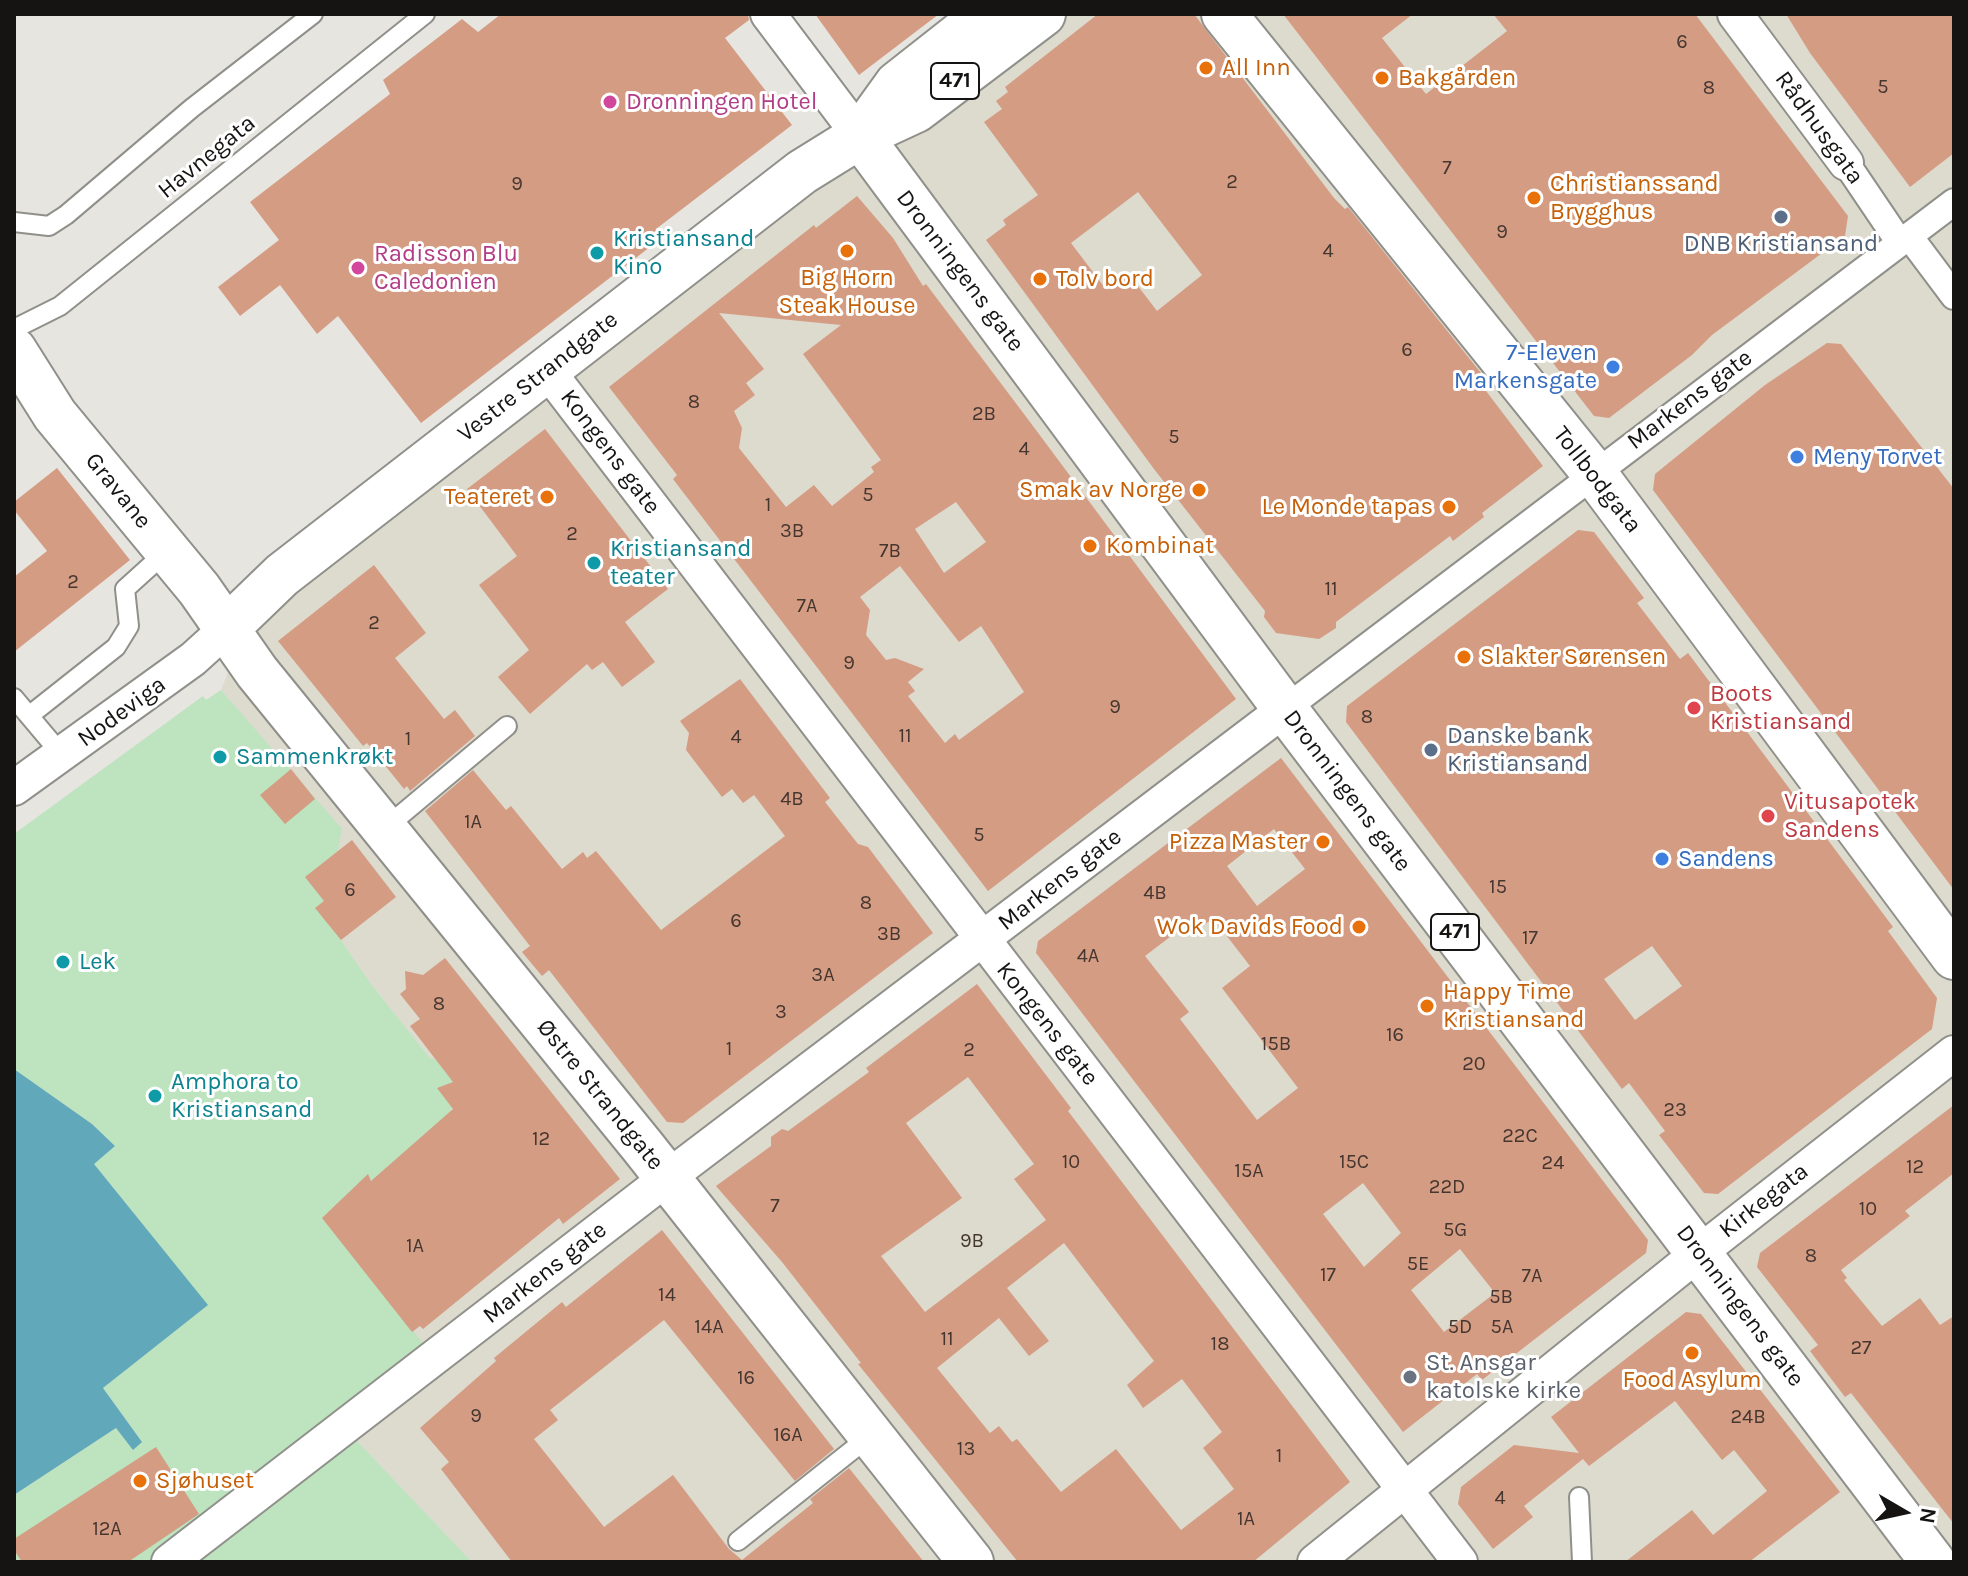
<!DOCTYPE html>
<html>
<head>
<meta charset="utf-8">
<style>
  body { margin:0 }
  #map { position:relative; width:1968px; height:1576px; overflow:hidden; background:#e6e5e0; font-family:Karla,sans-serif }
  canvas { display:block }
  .frame { position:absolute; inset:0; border:16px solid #151413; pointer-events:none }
  .north { position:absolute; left:1864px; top:1472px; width:80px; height:80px; -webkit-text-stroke:6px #fff; paint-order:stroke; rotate:99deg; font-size:22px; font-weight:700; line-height:32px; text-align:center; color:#151413 }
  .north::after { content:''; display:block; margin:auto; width:28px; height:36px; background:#151413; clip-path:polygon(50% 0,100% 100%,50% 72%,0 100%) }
</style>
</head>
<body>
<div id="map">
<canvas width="1968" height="1576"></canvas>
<div class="frame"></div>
<div class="north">N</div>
</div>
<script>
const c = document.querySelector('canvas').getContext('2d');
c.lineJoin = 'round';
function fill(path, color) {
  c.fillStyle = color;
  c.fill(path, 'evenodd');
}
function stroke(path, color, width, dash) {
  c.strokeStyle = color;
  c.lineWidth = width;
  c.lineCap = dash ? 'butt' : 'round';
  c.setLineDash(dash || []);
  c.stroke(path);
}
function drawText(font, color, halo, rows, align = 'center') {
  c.font = font + ' Karla,sans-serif';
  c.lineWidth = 6;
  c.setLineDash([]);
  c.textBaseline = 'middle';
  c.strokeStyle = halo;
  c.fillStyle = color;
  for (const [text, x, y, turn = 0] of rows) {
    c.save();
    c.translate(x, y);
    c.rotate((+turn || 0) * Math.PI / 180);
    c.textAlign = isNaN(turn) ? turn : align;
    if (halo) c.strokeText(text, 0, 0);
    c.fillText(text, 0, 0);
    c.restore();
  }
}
fill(new Path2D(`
  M1028 14H1954V1562H472L342 1425 432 1356 327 1219 430 1058 371 984 325 917 286 766 221 690 236 653 293 581Z`), '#dddace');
fill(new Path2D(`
  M221 690 342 829 325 917 371 984 430 1058 478 1072 447 1115 327 1220 433 1356 342 1425 472 1562H14V1495L116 1428 142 1442 103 1388 207 1305 93 1163 115 1146 92 1124 14 1069V834L203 696 206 700Z`), '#bde3bf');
fill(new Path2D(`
  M14 1069 92 1124 115 1146 94 1164 208 1305 103 1388 142 1442 133 1450 116 1428 14 1495Z`), '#61a9ba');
fill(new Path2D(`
  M501 14H748L749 20 725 38 792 125 656 229 663 237 421 423 338 316 317 334 280 285 240 316 218 287 279 240 250 202 390 94 383 80 462 19 478 32Z
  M815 14H939L859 75Z
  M1098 14H1194L1334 198 1345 209 1348 207 1485 378 1480 383 1543 466 1482 513 1484 517 1453 541 1450 536 1336 622V628L1319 639 1276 633 1264 617 1265 611 1154 469 986 240 1006 225 1003 220 1038 195 984 122 1002 109 996 101 1008 92 1005 87ZM1138 192 1202 275 1157 311 1128 273 1105 288 1071 243Z
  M1283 14H1413L1382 38 1426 94 1507 31 1493 14H1695L1848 216 1845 236 1712 335 1692 355 1609 418 1594 416Z
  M1786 14H1954V153L1910 187 1810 53Z
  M857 196 893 238 923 286 926 284 1030 422 1236 699 988 891 673 479 677 475 609 387 814 225 816 228ZM719 313 841 325 803 354 881 460 871 467 874 472 832 506 814 485 786 507 739 448 742 428 734 411 755 395 746 383 764 369ZM956 502 986 542 944 573 915 529ZM900 566 959 642 981 626 1024 692 959 740 955 734 945 743 908 696 915 691 908 682 924 669 895 658 886 660 866 635 870 610 860 597Z
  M1827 343 1841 344 1954 489V890L1653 490 1655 474 1765 385Z
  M545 429 668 589 625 622 655 662 622 687 603 662 592 670 587 664 530 714 498 677 529 650 479 585 517 556 467 489Z
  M57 468 130 560 14 652V577L47 551 14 510V502Z
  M1578 530 1594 532 1644 598 1637 603 1680 659 1688 653 1893 927 1888 931 1937 998 1932 1029 1718 1194 1704 1193 1659 1135 1665 1131 1629 1083 1622 1089 1346 722 1347 706ZM1652 946 1682 986 1635 1020 1604 979Z
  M374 565 426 633 395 658 444 719 455 710 475 736 410 791 407 786 404 789 367 743 363 746 278 641Z
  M740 679 830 798 825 802 858 844 868 847 933 933 683 1123 667 1122 549 970 542 976 522 952 530 946 425 811 473 770 506 810 511 806 562 869 583 852 587 858 596 851 661 930 785 836 754 795 743 803 732 789 722 797 686 750 689 733 680 721Z
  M1281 758 1648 1240 1646 1253 1482 1380 1477 1374 1403 1432 1036 953 1038 941ZM1274 829 1305 869 1257 906 1227 866ZM1196 917 1203 926 1213 918 1250 966 1222 988 1298 1088 1257 1120 1180 1019 1189 1012 1145 956ZM1363 1183 1401 1233 1364 1267 1323 1214ZM1460 1249 1495 1293 1444 1332 1411 1290Z
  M291 769 315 799 285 824 260 795Z
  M352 840 396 897 341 940 315 908 324 901 305 877Z
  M445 958 620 1179 563 1224 559 1218 423 1329 420 1326 412 1332 322 1218 368 1174 371 1181 453 1109 437 1088 453 1082 410 1026 420 1019 400 994 406 989 405 971 423 975Z
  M977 984 1071 1108 1068 1111 1350 1482 1253 1562H1018L858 1364 861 1363 782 1262 716 1186 771 1146V1137L782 1129 788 1131 869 1072 866 1068ZM968 1077 1034 1164 1014 1179 1046 1220 925 1312 881 1256 962 1198 906 1123ZM1064 1243 1154 1361 1127 1385 1143 1408 1182 1379 1222 1432 1203 1448 1234 1489 1181 1530 1116 1449 1061 1492 1017 1439 1012 1442 999 1426 990 1433 937 1368 999 1318 1029 1356 1049 1341 1007 1288Z
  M1954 1105V1173L1905 1211 1910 1216 1841 1270 1847 1278 1844 1280 1882 1326 1920 1298 1940 1325 1954 1316V1524L1851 1393 1845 1397 1810 1351 1818 1345 1757 1267 1760 1253Z
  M662 1230 834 1449 795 1481 664 1320 550 1410 558 1420 534 1439 604 1527 673 1475 729 1549 742 1560 813 1503 810 1499 849 1468 924 1562H512L441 1469 449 1462 420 1428 496 1361 494 1358 562 1302 566 1307Z
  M1686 1312 1701 1314 1840 1492 1749 1562H1625L1692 1510 1713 1535 1767 1491 1734 1450 1722 1460 1675 1401 1589 1466 1583 1459 1524 1506 1533 1517 1493 1549 1458 1504 1461 1487 1514 1445 1579 1453 1551 1417Z
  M156 1447 199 1514 128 1562H22L14 1550V1539Z`), '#d59c84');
const service = new Path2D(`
  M14 222 49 226 66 215 192 108 313 14
  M14 329 60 306 425 14
  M14 698 62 755
  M30 715 116 647 129 626 125 589 167 551
  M384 829 507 726
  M1579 1497 1582 1562
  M738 1541 870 1436`);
const pedestrian = new Path2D(`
  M1846 163 1900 243
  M1909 236 1954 296
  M1285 709 1954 202`);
const minor = new Path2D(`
  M768 14 860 136
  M1735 14 1846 163
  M547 370 1460 1562
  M14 788 193 659 225 630
  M169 1562 667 1178 1285 709
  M1315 1562 1700 1252 1954 1053`);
const tertiary = new Path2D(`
  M14 350 55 415 199 589 257 672 643 1147 971 1562
  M225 630 282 575 802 172 860 136`);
const secondary = new Path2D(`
  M1224 14 1594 473 1954 957`);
const primary = new Path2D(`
  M861 134 897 84 986 14
  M860 136 1285 709 1933 1562
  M860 136 916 110 1043 14`);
stroke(service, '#90908b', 22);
stroke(pedestrian, '#90908b', 30);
stroke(minor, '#90908b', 38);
stroke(tertiary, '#90908b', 48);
stroke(secondary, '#90908b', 48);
stroke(primary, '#90908b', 48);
stroke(service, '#fff', 18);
stroke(pedestrian, '#fff', 26);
stroke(minor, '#fff', 34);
stroke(tertiary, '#fff', 44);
stroke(secondary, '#fff', 44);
stroke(primary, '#fff', 44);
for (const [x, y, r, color] of [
  [1206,68,8,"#e8710a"],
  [1382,78,8,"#e8710a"],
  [610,102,8,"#d1479c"],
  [1534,198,8,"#e8710a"],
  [1781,217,8,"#5c6f8a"],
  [847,251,8,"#e8710a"],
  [597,253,8,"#0f9aa8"],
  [358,268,8,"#d1479c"],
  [1040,279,8,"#e8710a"],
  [1613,367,8,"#3f7fe0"],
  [1797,457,8,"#3f7fe0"],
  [1199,490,8,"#e8710a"],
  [547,497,8,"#e8710a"],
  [1449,507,8,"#e8710a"],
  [1090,546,8,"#e8710a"],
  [594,563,8,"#0f9aa8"],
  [1464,657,8,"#e8710a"],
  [1694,708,8,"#e0444e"],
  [1431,750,8,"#5c6f8a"],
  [220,757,8,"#0f9aa8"],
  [1768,816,8,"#e0444e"],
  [1323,842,8,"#e8710a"],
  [1662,859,8,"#3f7fe0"],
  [1359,927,8,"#e8710a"],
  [63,962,8,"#0f9aa8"],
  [1427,1006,8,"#e8710a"],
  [155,1096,8,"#0f9aa8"],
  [1692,1353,8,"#e8710a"],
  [1410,1377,8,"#6b7280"],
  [140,1481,8,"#e8710a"]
]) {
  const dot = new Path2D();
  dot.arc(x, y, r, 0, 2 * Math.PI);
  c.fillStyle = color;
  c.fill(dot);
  stroke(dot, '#fff', 3);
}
drawText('20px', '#45362f', null, [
  ["6",1682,42],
  ["5",1883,87],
  ["8",1709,88],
  ["7",1447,168],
  ["2",1232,182],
  ["9",517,184],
  ["9",1502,232],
  ["4",1328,251],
  ["6",1407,350],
  ["8",694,402],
  ["2B",984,414],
  ["5",1174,437],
  ["4",1024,449],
  ["5",868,495],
  ["1",768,505],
  ["3B",792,531],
  ["2",572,534],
  ["7B",890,551],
  ["2",73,582],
  ["11",1331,589],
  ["7A",807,606],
  ["2",374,623],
  ["9",849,663],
  ["9",1115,707],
  ["8",1367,717],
  ["11",905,736],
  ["4",736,737],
  ["1",408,739],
  ["4B",792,799],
  ["1A",473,822],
  ["5",979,835],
  ["15",1498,887],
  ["6",350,890],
  ["4B",1155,893],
  ["8",866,903],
  ["6",736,921],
  ["3B",889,934],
  ["17",1530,938],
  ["4A",1088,956],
  ["3A",823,975],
  ["8",439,1004],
  ["3",781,1012],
  ["16",1395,1035],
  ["15B",1276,1044],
  ["1",729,1049],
  ["2",969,1050],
  ["20",1474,1064],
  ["23",1675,1110],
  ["22C",1520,1136],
  ["12",541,1139],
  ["10",1071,1162],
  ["15C",1354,1162],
  ["24",1553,1163],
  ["12",1915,1167],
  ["15A",1249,1171],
  ["22D",1447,1187],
  ["7",775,1206],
  ["10",1868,1209],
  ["5G",1455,1230],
  ["9B",972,1241],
  ["1A",415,1246],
  ["8",1811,1256],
  ["5E",1418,1264],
  ["17",1328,1275],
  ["7A",1532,1276],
  ["14",667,1295],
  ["5B",1501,1297],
  ["14A",709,1327],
  ["5D",1460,1327],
  ["5A",1502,1327],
  ["11",947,1339],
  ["18",1220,1344],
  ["27",1861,1348],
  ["16",746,1378],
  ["9",476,1416],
  ["24B",1748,1417],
  ["16A",788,1435],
  ["13",966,1449],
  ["1",1279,1456],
  ["4",1500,1498],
  ["1A",1246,1519],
  ["12A",107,1529]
]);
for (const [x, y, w] of [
  [955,81,48],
  [1455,932,48]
]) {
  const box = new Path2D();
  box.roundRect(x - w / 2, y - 18, w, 36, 6);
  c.fillStyle = '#fff';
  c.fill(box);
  stroke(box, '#151413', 2);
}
drawText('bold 22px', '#151413', null, [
  ["471",955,81],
  ["471",1455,932]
]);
drawText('24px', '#c56008', '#fff', [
  ["All Inn",1222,68],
  ["Bakgården",1398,78],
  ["Christianssand",1550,184],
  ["Brygghus",1550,212],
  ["Big Horn",847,278,"center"],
  ["Steak House",847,306,"center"],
  ["Tolv bord",1056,279],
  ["Smak av Norge",1183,490,"right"],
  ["Teateret",531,497,"right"],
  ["Le Monde tapas",1433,507,"right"],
  ["Kombinat",1106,546],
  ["Slakter Sørensen",1480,657],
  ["Pizza Master",1307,842,"right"],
  ["Wok Davids Food",1343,927,"right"],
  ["Happy Time",1443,992],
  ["Kristiansand",1443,1020],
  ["Food Asylum",1692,1380,"center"],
  ["Sjøhuset",156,1481]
], 'left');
drawText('24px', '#b23c85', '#fff', [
  ["Dronningen Hotel",626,102],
  ["Radisson Blu",374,254],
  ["Caledonien",374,282]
], 'left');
drawText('24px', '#151413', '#fff', [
  ["Rådhusgata",1819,128,54],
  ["Havnegata",207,157,-39],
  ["Dronningens gate",960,271,53],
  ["Vestre Strandgate",538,377,-38],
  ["Markens gate",1690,400,-37],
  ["Kongens gate",610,452,53],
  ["Tollbodgata",1597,480,52],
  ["Gravane",118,491,51],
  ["Nodeviga",122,712,-36],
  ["Dronningens gate",1347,791,53],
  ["Markens gate",1060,880,-38],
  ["Kongens gate",1047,1024,52],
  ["Østre Strandgate",600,1095,51],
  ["Kirkegata",1764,1201,-38],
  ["Markens gate",545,1273,-38],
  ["Dronningens gate",1740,1306,53]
]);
drawText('24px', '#0d838f', '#fff', [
  ["Kristiansand",613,239],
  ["Kino",613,267],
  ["Kristiansand",610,549],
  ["teater",610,577],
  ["Sammenkrøkt",236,757],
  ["Lek",79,962],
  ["Amphora to",171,1082],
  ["Kristiansand",171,1110]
], 'left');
drawText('24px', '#4e5e75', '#fff', [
  ["DNB Kristiansand",1781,244],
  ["Danske bank",1447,736,"left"],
  ["Kristiansand",1447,764,"left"]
]);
drawText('24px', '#366cbe', '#fff', [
  ["7-Eleven",1597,353,"right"],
  ["Markensgate",1597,381,"right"],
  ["Meny Torvet",1813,457],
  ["Sandens",1678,859]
], 'left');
drawText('24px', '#be3a42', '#fff', [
  ["Boots",1710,694],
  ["Kristiansand",1710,722],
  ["Vitusapotek",1784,802],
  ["Sandens",1784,830]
], 'left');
drawText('24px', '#5b616d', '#fff', [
  ["St. Ansgar",1426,1363],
  ["katolske kirke",1426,1391]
], 'left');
</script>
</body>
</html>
